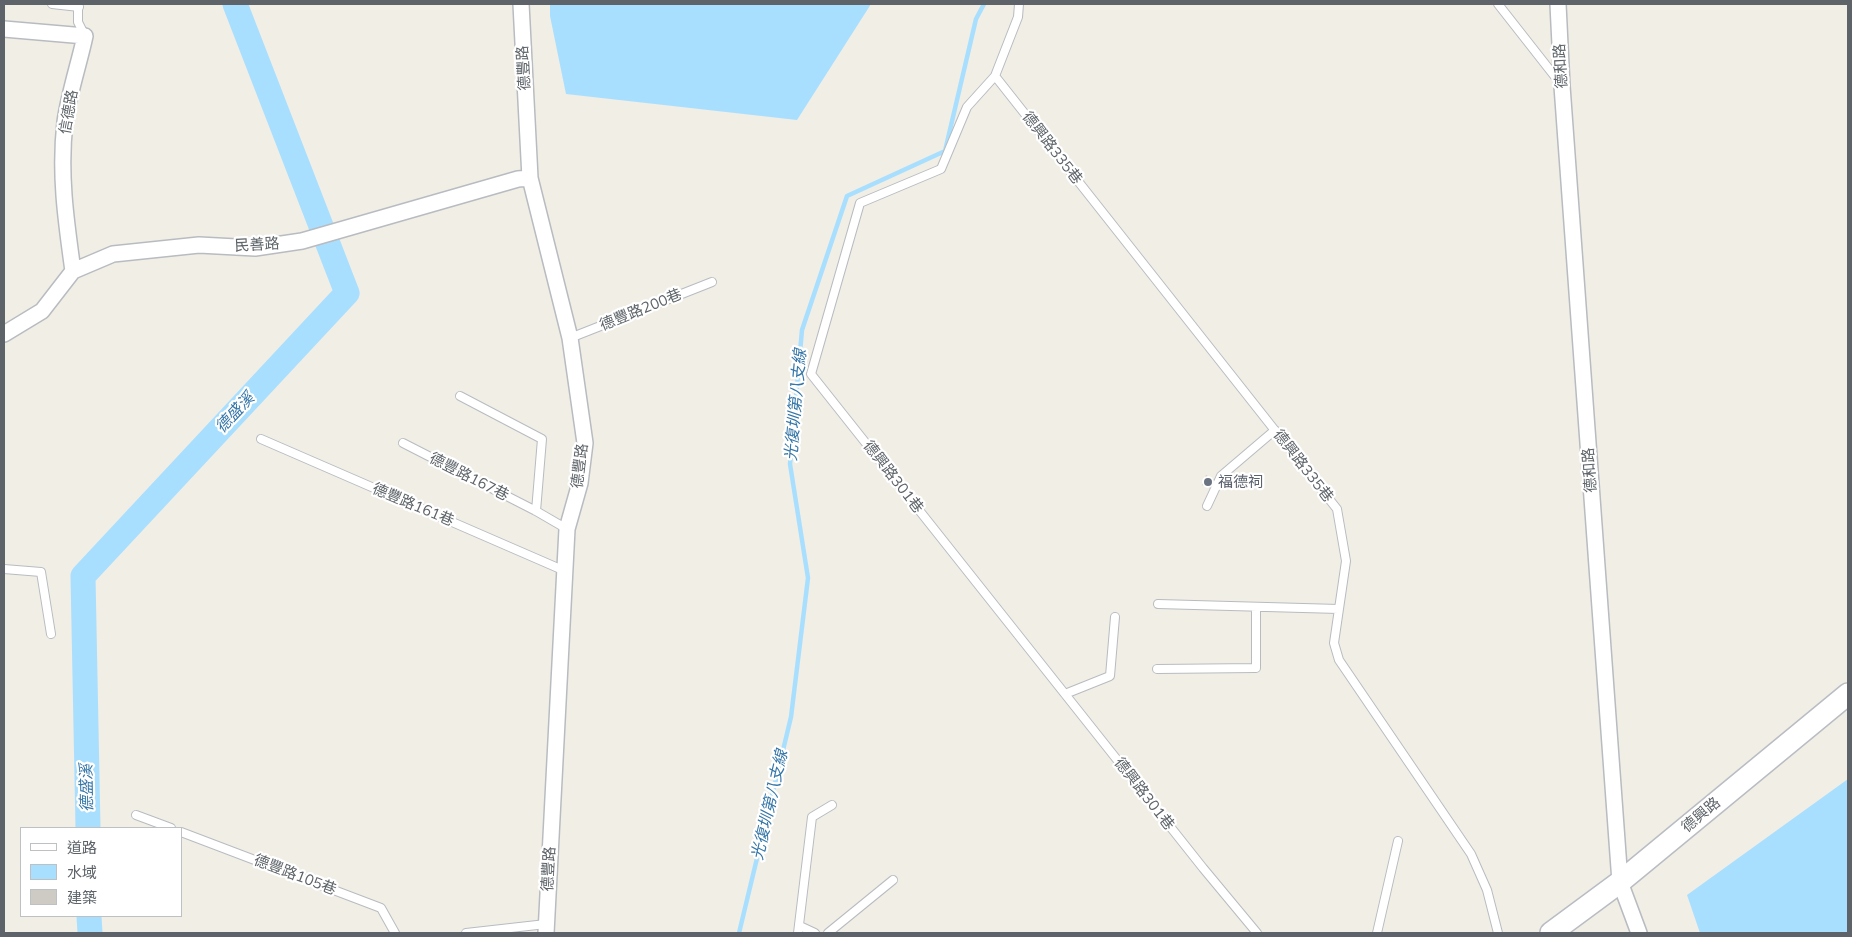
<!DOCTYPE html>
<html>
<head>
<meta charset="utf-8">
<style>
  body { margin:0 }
  #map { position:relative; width:1852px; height:937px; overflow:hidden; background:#f1eee6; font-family:Mulish,"Noto Sans TC",sans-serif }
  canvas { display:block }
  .frame { position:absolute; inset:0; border:5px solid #5d6368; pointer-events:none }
  .legend { position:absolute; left:20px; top:827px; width:162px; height:90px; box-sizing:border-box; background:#fff; border:1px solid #bec1c3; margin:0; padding:6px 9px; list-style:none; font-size:15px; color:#5d6368 }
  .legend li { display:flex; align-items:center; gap:10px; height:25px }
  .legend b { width:25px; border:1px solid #bec1c3 }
</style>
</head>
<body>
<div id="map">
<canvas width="1852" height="937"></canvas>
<div class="frame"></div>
<ul class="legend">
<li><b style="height:6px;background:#fff"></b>道路</li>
<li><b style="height:14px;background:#a8dfff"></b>水域</li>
<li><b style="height:14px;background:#cecbc5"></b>建築</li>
</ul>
</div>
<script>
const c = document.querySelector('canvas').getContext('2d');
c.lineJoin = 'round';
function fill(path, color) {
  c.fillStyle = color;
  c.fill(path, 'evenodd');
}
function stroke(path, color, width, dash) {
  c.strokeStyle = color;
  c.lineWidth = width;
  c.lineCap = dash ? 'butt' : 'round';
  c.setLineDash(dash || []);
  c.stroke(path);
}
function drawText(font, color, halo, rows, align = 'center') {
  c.font = font + ' Mulish,"Noto Sans TC",sans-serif';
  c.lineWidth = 4.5;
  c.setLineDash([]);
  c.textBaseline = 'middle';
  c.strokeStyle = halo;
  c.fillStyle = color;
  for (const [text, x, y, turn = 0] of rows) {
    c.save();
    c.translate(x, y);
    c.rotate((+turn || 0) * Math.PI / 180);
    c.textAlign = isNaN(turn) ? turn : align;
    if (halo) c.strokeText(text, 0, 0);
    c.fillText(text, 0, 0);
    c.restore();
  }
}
fill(new Path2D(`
  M550 4H871L797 120 566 94 550 16Z
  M1848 779V933H1700L1687 895Z`), '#a8dfff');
stroke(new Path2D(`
  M739 933 791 717 808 578 790 464 802 330 847 196 945 151 976 19 984 4`), '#a8dfff', 4.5);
stroke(new Path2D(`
  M88 828 83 576 347 293 235 4
  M89 916 90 933`), '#a8dfff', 25);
fill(new Path2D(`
  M1206 475 1215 480 1211 489 1202 485Z`), '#cecbc5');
const service = new Path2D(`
  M52 4 79 7
  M78 4V22L85 36
  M1019 4 1018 17 995 76 967 107 941 169 860 203 811 374 1203 868 1257 933
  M1498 4 1560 83
  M995 76 1337 509 1346 561 1334 643 1339 660 1471 854 1487 890 1498 933
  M570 338 712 282
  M460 396 542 439 536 511
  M261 439 565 571
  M403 443 536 511 567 529
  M1207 506 1221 476 1275 430
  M4 569 41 572 51 634
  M1158 604 1339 609
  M1157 669 1256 668V607
  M1065 694 1110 676 1115 617
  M136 815 171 828
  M181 832 381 908 395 933
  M800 926 815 933
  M466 933 546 924
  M798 933 812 817 832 805
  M828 933 893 880
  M1377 933 1398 841`);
const minor = new Path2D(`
  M521 4 530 178 570 338 585 443 580 483 567 529 546 933
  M1558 4 1562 86 1620 882 1639 933
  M4 29 85 36C79 64 69 93 65 122 59 173 66 221 73 271
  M4 334 42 311 73 271 113 254 199 245 255 248 302 241 518 179 530 178`);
const secondary = new Path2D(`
  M1551 933 1620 882 1848 694`);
stroke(service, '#b8bcc0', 10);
stroke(minor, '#b8bcc0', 18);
stroke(secondary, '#b9bdc3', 24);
stroke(service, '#fff', 8);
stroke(minor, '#fff', 15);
stroke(secondary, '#fff', 21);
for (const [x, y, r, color] of [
  [1208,482,5,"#6b7280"]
]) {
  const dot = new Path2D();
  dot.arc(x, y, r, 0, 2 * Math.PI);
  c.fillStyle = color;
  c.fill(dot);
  stroke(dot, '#fff', 2);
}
drawText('15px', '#5d6368', '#fff', [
  ["德和路",1561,66,-93],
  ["德豐路",524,68,-93],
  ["信德路",69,112,-80],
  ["德興路335巷",1052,148,52],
  ["民善路",257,245,-3],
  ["德豐路200巷",641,310,-22],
  ["德豐路",580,466,-83],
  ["德興路335巷",1303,466,52],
  ["德和路",1590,470,-94],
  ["德豐路167巷",469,477,27],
  ["德興路301巷",893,477,52],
  ["德豐路161巷",413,505,23],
  ["德興路301巷",1144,794,52],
  ["德興路",1701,815,-40],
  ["德豐路",549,869,-87],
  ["德豐路105巷",295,875,21]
]);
drawText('15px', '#5b616d', '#fff', [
  ["福德祠",1218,482]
], 'left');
drawText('italic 16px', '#3576a8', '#fff', [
  ["光復圳第八支線",796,405,-85],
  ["德盛溪",235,413,-47],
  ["德盛溪",87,788,-91],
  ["光復圳第八支線",770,805,-77]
]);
</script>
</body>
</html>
